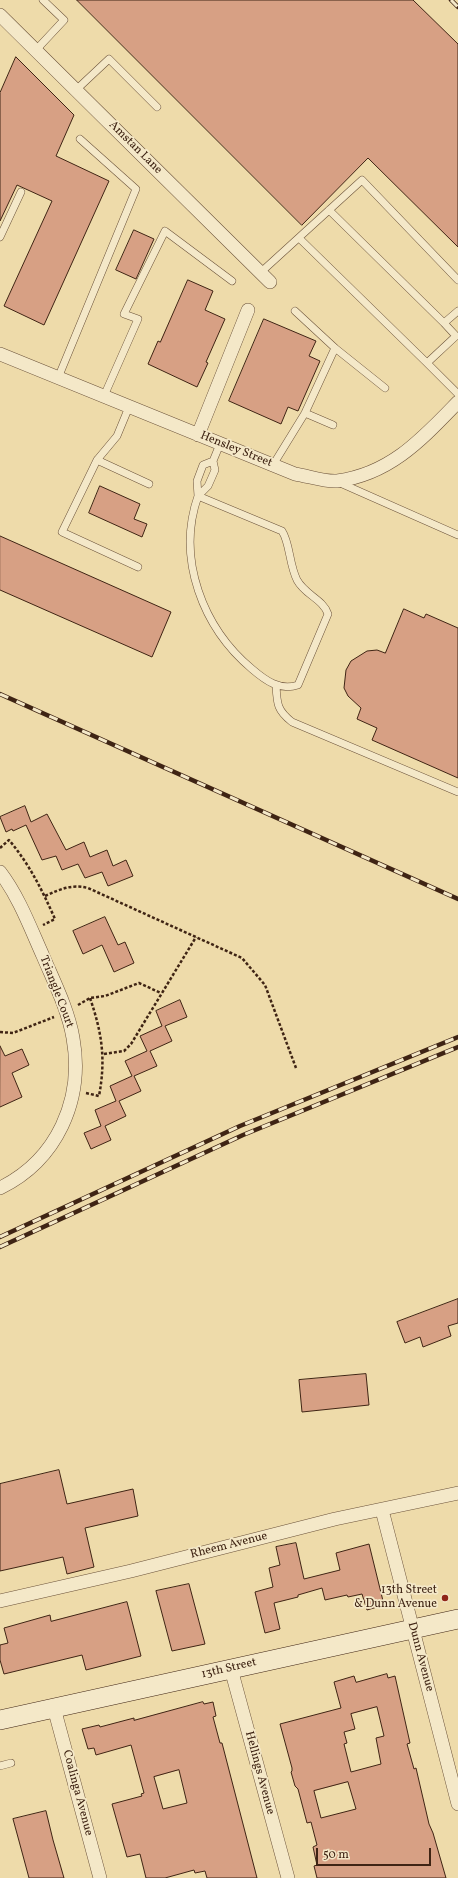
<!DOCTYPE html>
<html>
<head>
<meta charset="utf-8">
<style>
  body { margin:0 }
  #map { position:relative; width:458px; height:1878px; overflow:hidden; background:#eedbaa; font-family:Vollkorn,serif }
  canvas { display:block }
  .scale { position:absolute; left:316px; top:1848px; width:115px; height:18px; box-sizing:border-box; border:2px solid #3f2414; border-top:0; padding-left:5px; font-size:12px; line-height:14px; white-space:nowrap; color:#3f2414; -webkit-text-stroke:3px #f4e8c8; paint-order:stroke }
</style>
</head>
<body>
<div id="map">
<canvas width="458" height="1878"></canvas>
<div class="scale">50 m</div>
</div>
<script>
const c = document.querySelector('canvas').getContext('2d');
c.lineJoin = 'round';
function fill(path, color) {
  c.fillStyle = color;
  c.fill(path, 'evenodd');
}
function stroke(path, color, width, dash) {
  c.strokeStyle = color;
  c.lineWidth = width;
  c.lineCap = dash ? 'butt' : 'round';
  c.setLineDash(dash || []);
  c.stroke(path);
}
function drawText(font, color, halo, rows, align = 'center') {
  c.font = font + ' Vollkorn,serif';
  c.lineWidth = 3.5;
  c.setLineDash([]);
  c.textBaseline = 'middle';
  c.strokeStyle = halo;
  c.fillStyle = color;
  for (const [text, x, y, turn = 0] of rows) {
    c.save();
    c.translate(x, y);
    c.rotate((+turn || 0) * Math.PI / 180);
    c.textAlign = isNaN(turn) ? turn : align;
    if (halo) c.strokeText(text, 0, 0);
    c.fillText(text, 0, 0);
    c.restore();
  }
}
const building = new Path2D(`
  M77 0H413L458 44V247L368 158 302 225Z
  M16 57 74 115 56 156 109 181 44 325 4 306 52 201 17 185 0 221V93Z
  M134 230 154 239 136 279 116 270Z
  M188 280 213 291 205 310 225 319 206 362 208 363 197 387 148 364 158 341 160 342Z
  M264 319 316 341 309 356 320 361 298 411 288 407 281 424 229 401Z
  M100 486 140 504 134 519 147 524 142 537 89 513Z
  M0 536 171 612 152 657 0 590Z
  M404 609 424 618 426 614 458 628V778L372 740 377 728 357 719 361 708 348 696 344 688 346 670 351 661 367 651 377 650 385 653Z
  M25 806 31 822 47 814 66 850 84 842 90 857 107 850 113 866 126 860 133 876 108 886 102 872 85 878 78 864 62 870 56 856 42 860 26 825 13 831 12 829 6 832 0 817Z
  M105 917 118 945 125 942 134 963 114 972 102 945 83 954 73 931Z
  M180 1000 187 1017 165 1026 172 1041 150 1051 157 1066 134 1076 141 1091 119 1101 126 1116 105 1126 111 1140 91 1149 84 1133 101 1126 95 1110 116 1101 110 1086 132 1076 125 1061 147 1051 140 1036 162 1026 156 1011Z
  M0 1046 5 1056 22 1049 29 1065 12 1073 22 1097 0 1107Z
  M458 1299V1323L448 1326 451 1336 423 1347 420 1337 405 1343 397 1322Z
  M366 1374 369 1405 302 1412 299 1380Z
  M59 1470 67 1504 133 1489 138 1516 85 1528 94 1567 67 1574 63 1557 0 1571V1484Z
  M296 1543 304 1579 340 1570 336 1553 369 1544 384 1605 367 1610 362 1594 348 1597 347 1595 325 1600 322 1588 298 1595V1597L274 1603 280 1629 265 1633 255 1592 273 1587 269 1568 280 1565 276 1547Z
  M189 1584 205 1644 172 1651 156 1591Z
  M127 1602 141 1656 86 1670 82 1655 4 1674 0 1660V1645L8 1643 4 1628 50 1615 51 1621Z
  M387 1674 388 1678 395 1676 410 1743 407 1744 414 1769 416 1768 429 1824 433 1833 446 1878H317L314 1866 317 1865 313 1847 317 1845 311 1822 307 1823 298 1789 295 1786 291 1772 292 1771V1768L280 1724 341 1708 334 1682 354 1676 356 1682ZM377 1707 384 1736 376 1738 381 1764 351 1772 344 1744 347 1743 344 1732 355 1729 351 1714ZM348 1782 356 1809 321 1818 314 1791Z
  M203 1702 204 1704 213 1702 216 1716 213 1717 220 1743H222L257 1878H207L205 1871 195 1873 194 1870 165 1878H146L140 1854 127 1857 112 1804 142 1796 141 1794 144 1793 131 1745 96 1755 94 1748 88 1749 82 1729 99 1725 100 1727 134 1718V1720ZM179 1770 187 1803 163 1809 154 1777Z
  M46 1811 53 1840 64 1878H29L19 1841 13 1819Z`);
fill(building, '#d7a084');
stroke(building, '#3f2414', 1);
const service = new Path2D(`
  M36 50 64 20 43 0
  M76 90 109 59 157 107
  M329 210 444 323
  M0 237 21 192
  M299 238 427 363 456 336 444 323 458 311
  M260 273 362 180 458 280
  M295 311 335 348
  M427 363 458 394
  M58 378 136 189 80 139
  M104 396 138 319 124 314 165 231 232 281
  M129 407 117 436 97 460 62 532 138 567
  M305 413 333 425
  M97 460 149 484
  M213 461 203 465 197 481 198 496 208 486 212 477 215 470 213 461 220 444
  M273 465 305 413 335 348 385 388
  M338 482 458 535
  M198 496 282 531C290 543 289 564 297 580 305 595 323 599 328 614L298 685C280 691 266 681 252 669 203 628 176 559 198 496Z
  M276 685C277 704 277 710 292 722L458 792
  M0 1766 11 1763`);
const minor = new Path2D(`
  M0 15 270 282
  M0 354 295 474C308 476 325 482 337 481 391 474 423 438 458 402
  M198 435 248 310
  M0 872C19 897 30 927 43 956 54 982 68 1009 73 1038 84 1100 57 1160 0 1188
  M382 1510 458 1804
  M0 1601 131 1571 335 1519 458 1493
  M231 1669 288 1878
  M54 1708 100 1878`);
const secondary = new Path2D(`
  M0 1720 458 1619`);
stroke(service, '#6b523a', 8);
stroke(minor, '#6b523a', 14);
stroke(secondary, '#3f2414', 20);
stroke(new Path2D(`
  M0 848 9 840C30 865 42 890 55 919L43 925
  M45 896C61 889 71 884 88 888L242 958 265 985 296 1068
  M78 1005 90 998 105 996 139 983 161 993
  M0 1032 13 1033 54 1017
  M104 1054 124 1051 131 1044 196 937
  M86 1093 99 1096C106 1059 102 1033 90 998`), '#3f2414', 2.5, [3, 2]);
stroke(service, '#f4e8c8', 7);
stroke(minor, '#f4e8c8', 13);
stroke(secondary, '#f4e8c8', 19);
const rail = new Path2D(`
  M451 0 458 7
  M0 694 458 899
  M0 1237 240 1126 458 1037
  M0 1247 243 1135 458 1047`);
stroke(rail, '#3f2414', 4.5);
stroke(rail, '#f4e8c8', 3, [9]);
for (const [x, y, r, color] of [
  [445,1598,4,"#8f2418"]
]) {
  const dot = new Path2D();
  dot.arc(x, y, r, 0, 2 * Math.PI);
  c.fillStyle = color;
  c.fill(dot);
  stroke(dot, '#f4e8c8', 1.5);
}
drawText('12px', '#3f2414', '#f4e8c8', [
  ["Amstan Lane",135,148,45],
  ["Hensley Street",236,450,22],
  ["Triangle Court",56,992,69],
  ["Rheem Avenue",229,1546,-14],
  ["Dunn Avenue",420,1657,75],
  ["13th Street",229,1669,-13],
  ["Hellings Avenue",259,1773,75],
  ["Coalinga Avenue",77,1793,75]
]);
drawText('12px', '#3f2414', '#f4e8c8', [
  ["13th Street",437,1591],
  ["& Dunn Avenue",437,1605]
], 'right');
</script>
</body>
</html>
